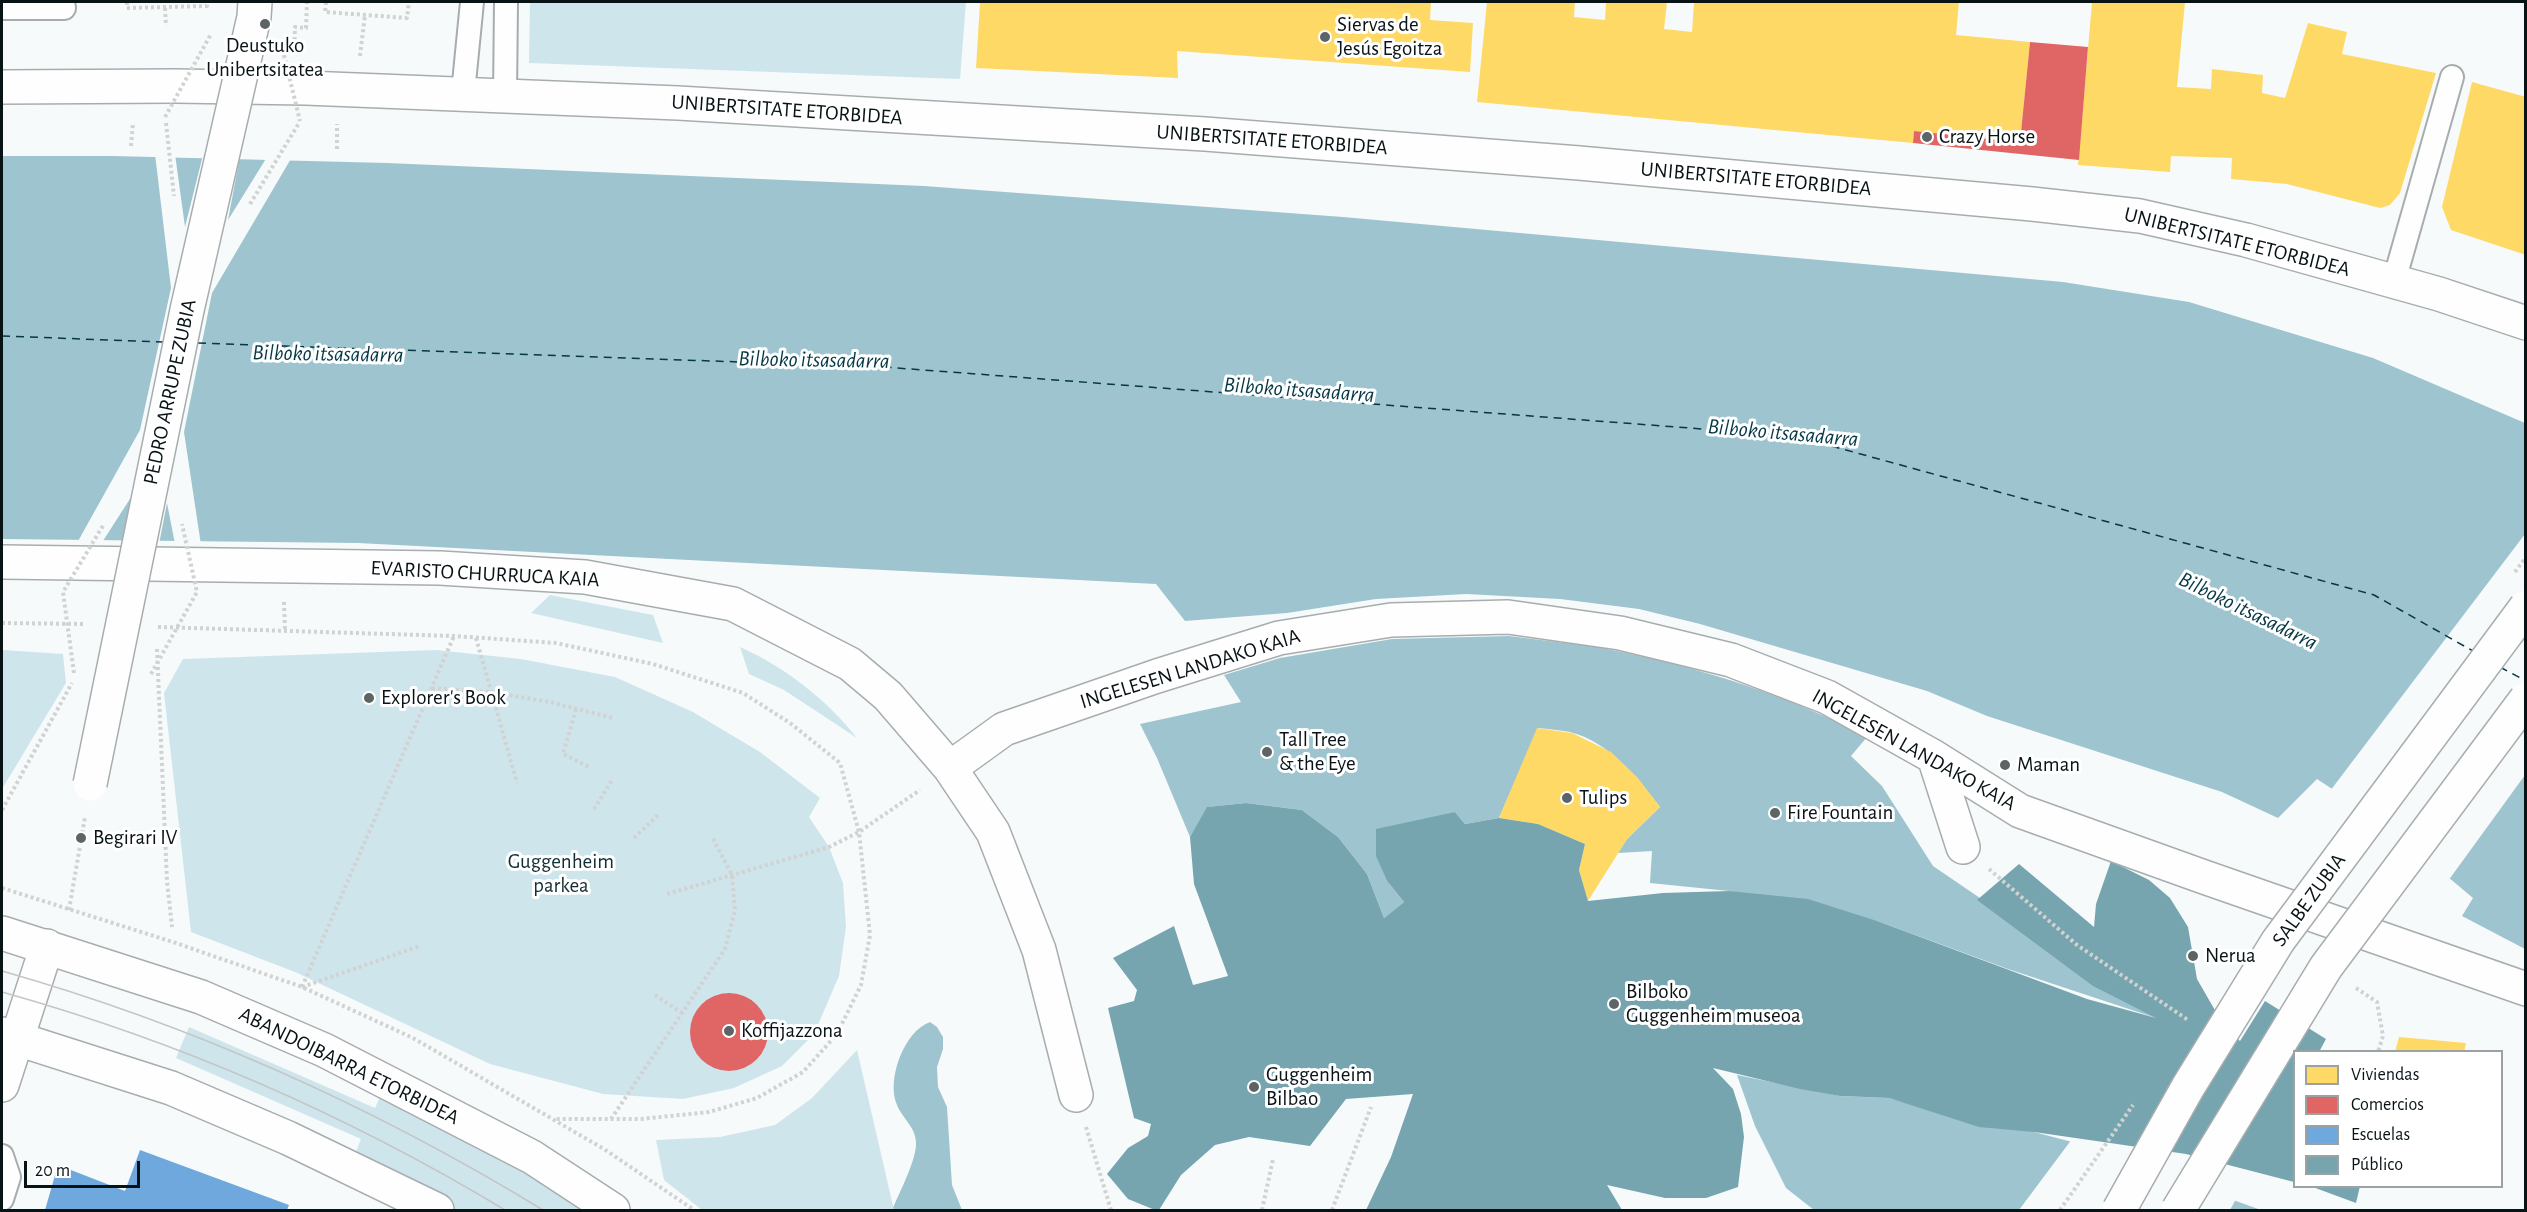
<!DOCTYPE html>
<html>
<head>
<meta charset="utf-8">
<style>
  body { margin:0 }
  #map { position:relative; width:2527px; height:1212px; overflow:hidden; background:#f7fafb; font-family:"Alegreya Sans",sans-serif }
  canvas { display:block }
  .frame { position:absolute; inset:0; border:3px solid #081316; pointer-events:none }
  .legend { position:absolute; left:2293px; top:1050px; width:210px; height:138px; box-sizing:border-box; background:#fff; border:2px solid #9ca1a2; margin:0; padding:8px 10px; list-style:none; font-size:18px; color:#081316 }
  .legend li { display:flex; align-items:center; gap:12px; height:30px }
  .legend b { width:30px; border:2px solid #9ca1a2 }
  .scale { position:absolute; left:24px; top:1161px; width:116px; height:27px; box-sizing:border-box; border:3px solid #081316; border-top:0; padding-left:8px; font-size:18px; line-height:21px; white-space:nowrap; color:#081316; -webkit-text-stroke:4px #fff; paint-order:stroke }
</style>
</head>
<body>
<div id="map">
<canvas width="2527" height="1212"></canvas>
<div class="frame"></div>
<ul class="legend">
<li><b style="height:16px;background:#ffd966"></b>Viviendas</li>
<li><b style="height:16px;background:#e06666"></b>Comercios</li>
<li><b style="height:16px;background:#6fa8dc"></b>Escuelas</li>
<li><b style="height:16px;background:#76a5af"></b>Público</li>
</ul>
<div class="scale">20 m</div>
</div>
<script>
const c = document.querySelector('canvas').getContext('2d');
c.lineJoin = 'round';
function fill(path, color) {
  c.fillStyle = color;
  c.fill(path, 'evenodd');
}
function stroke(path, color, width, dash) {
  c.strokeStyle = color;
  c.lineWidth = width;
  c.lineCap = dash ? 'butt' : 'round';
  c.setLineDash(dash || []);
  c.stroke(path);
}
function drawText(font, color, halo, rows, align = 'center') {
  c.font = font + ' "Alegreya Sans",sans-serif';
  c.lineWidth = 6;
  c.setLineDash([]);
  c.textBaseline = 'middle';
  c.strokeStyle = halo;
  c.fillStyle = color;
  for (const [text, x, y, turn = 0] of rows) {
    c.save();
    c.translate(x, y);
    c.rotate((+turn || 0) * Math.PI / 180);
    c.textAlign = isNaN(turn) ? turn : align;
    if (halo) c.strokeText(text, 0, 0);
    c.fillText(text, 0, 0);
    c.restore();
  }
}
fill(new Path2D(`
  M530 2H966L960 79 529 63Z
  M550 595 653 615 663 643 531 613Z
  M740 647C785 667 827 700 857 738L784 690 749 674Z
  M2 650 63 654 66 683 2 789Z
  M436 650 521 659 615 677 693 712 760 752 820 798 809 817 829 847 843 883 846 927 839 976 814 1034 782 1066 734 1088 683 1099 603 1094 490 1064 295 972 191 932 164 693 183 659Z
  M189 1027 375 1108 384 1088 593 1210H455L354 1157 361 1139 176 1058Z
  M857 1050 894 1210H702L664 1180 656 1140 720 1137 775 1125 812 1098Z`), '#cfe5ec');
fill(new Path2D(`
  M2 156H113L387 163 924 186 1343 217 2063 282 2189 302 2373 358 2525 423V949L2462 916 2473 898 2385 824 2317 779 2278 818 2222 792 1987 716 1927 691 1700 624 1639 609 1560 599 1466 594 1376 599 1287 613 1185 621 1156 584 358 543 2 539Z
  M1509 636C1546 641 1585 644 1622 652 1707 670 1790 696 1867 737L1851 756 1882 786 1933 866 2156 1018 2008 969 1880 922 1729 891 1650 883 1652 851 1618 853 1627 839 1660 807C1637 777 1609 742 1570 732 1560 730 1548 729 1538 728L1499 818 1465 824 1455 812 1377 856 1387 881 1404 902 1384 918 1367 874 1338 837 1302 810 1246 803 1208 807 1190 837 1157 758 1140 724 1241 702 1224 675 1280 658 1392 639Z
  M930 1022 937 1027 943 1037V1049L937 1067 938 1087 947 1107 952 1185 962 1210H895L893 1208C900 1191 917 1159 916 1142 915 1126 902 1118 897 1105 886 1080 904 1031 930 1022Z
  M1737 1075 1840 1096 1889 1098 1924 1108 2034 1132 2076 1143 2261 1210H1814L1786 1188 1755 1126Z`), '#9ec4cf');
fill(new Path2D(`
  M155 154H175L185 227 203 155 240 156 228 220 267 157H292L212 293 184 432 201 545 175 544 167 503 159 544H125L137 488 101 544 77 543 140 430 171 288Z
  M2525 534V775L2448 881 2383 826 2330 791Z
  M2072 1139 2077 1140 2236 1199 2230 1210H2019Z`), '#f7fafb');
fill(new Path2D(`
  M980 2H1431L1430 20 1473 23 1470 72 1177 51 1178 78 976 68Z
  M1487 2H1575L1574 17 1605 20 1606 2H1667L1664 29 1692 32 1694 2H1959L1956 35 2030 42 2020 142 1914 131 1913 143 1477 102Z
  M2092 2H2185L2177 87 2211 89 2212 69 2263 75 2262 93 2285 98 2308 23 2347 32 2342 54 2436 73 2400 193 2390 205 2380 208 2287 184 2231 179 2232 158 2171 156 2170 172 2078 165Z
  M2472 82 2526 97V255L2451 230 2442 207Z
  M1537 728 1572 733 1611 752 1637 777 1660 807 1627 839 1588 901 1579 870 1585 844 1538 824 1499 818Z
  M2399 1037 2466 1043 2464 1052H2395Z`), '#ffd966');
fill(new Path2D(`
  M2030 42 2088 47 2079 160 1913 143 1914 131 2020 142Z
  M690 1032a39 39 0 1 1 78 0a39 39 0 1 1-78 0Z`), '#e06666');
fill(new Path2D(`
  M140 1150 289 1205 287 1210H45L58 1165 125 1191Z`), '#6fa8dc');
fill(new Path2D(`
  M1246 803 1302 810 1338 837 1367 874 1384 918 1404 902 1387 881 1376 856V829L1455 812 1465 824 1499 818 1538 824 1585 844 1579 870 1588 901 1663 893 1729 891 1808 899 1880 922 2087 999 2156 1018 2093 986 1977 900 2019 864 2094 927 2096 904 2111 861 2149 880 2170 898 2188 927 2197 979 2224 1026 2240 1041 2265 1001 2326 1039 2319 1052H2294V1182L2186 1154 2034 1132 1979 1127 1889 1098 1840 1096 1800 1089 1713 1068 1733 1089 1741 1114 1744 1137 1738 1187 1706 1198H1665L1607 1185 1622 1210H1366L1391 1157 1413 1094 1346 1099 1310 1146 1249 1137 1215 1145 1181 1175 1159 1210H1155L1128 1199 1107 1174 1128 1148 1148 1136 1151 1124 1134 1118 1108 1008 1134 1001 1137 990 1113 958 1174 926 1193 985 1228 976 1194 884 1190 837 1207 807Z
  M2310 1186H2360L2356 1203Z`), '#76a5af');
stroke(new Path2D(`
  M2 336 163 342
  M198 343 884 367 1795 436 2374 595 2473 651
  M2500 667 2526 681`), '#043844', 1.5, [8, 6]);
const lane = new Path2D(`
  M2 8H64L63 2
  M463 93 472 2
  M505 96 506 2
  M2394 281 2452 77
  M2 1156 9 1177 2 1199`);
const street = new Path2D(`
  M2 87 175 86 306 88 678 103 1205 134 1579 163 2032 204 2140 216 2246 240 2439 294 2526 323
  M2 562 440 568 585 577 733 604 850 664 888 696 950 768 993 832 1039 950 1076 1095
  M1934 757 1963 847
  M950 768 1004 729 1157 676 1279 638 1391 620 1508 617 1620 633 1731 660 1827 697 1934 757 2020 811 2204 877 2526 989
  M2 933 201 997 324 1050 532 1157 613 1210
  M2 1034 171 1088 288 1138 437 1210
  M2 1085 47 946`);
stroke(lane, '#a7adaf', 26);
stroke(street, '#a7adaf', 36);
stroke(new Path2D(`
  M127 2V8L207 6V2
  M326 2 325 12 407 18 409 2
  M165 8 166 26
  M294 52 295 27 306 28 307 2
  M360 56 365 15
  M166 123 174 196
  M131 146 133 123
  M337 149V124
  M250 204 299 123
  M284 602 285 630
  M2 623 85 624
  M158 627 454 636 556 643 653 664 743 693 790 723 840 763 859 832 870 935 861 985 837 1034 803 1072 757 1098 709 1112 641 1119H554
  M476 638 517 783
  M157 649 167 881 172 927
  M432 688 491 692 550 702 613 718
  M576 709 563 754 589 767
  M594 809 612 780
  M2 810 72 683
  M634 838 659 814
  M1989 869 2077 945 2188 1020
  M2 888 173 942 302 987 413 1038 604 1149 694 1210
  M667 894 829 847 859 832 920 790
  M69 910 85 817
  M302 987 454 636
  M302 987 420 946
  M2356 988 2377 1002 2383 1036 2378 1052
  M655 995 682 1013
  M611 1119 725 949 735 910 732 875 712 837
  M1086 1127 1111 1210
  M1262 1210 1273 1159
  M1332 1210 1371 1107`), '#d1d2d2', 4, [3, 3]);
stroke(lane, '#fefefe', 22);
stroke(street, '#fefefe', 33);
stroke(new Path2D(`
  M2 971C192 1025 374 1107 543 1210
  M2 992C177 1041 349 1116 505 1210`), '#c4c5c5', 1.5);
const streetBridge = new Path2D(`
  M90 784 187 310 254 17 255 2`);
const primaryBridge = new Path2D(`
  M2119 1210 2188 1087 2278 941 2526 607
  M2178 1210 2326 967 2526 699`);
stroke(streetBridge, '#a7adaf', 36, []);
stroke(primaryBridge, '#a7adaf', 36, []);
stroke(new Path2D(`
  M284 55 300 121
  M165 117 211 34
  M2515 572 2526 557
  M74 673 63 592 104 524
  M151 674 197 592 182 524
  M2060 1210 2133 1105`), '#d1d2d2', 4, [3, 3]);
stroke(streetBridge, '#fefefe', 33);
stroke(primaryBridge, '#fefefe', 33);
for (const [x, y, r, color] of [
  [265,24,6,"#5c6466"],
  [1325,37,6,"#5c6466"],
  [1927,137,6,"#5c6466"],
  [369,698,6,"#5c6466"],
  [1267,752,6,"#5c6466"],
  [2005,765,6,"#5c6466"],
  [1567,798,6,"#5c6466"],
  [1775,813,6,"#5c6466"],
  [81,838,6,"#5c6466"],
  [2193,956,6,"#5c6466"],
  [1614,1004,6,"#5c6466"],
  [729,1031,6,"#5c6466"],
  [1254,1087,6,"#5c6466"]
]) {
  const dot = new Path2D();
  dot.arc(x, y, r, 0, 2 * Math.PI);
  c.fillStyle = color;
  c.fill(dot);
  stroke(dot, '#fff', 2);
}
drawText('21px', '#081316', '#fff', [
  ["Siervas de",1337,25],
  ["Jesús Egoitza",1337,49],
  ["Deustuko",265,46,"center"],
  ["Unibertsitatea",265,70,"center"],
  ["Crazy Horse",1939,137],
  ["Explorer's Book",381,698],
  ["Tall Tree",1279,740],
  ["& the Eye",1279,764],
  ["Maman",2017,765],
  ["Tulips",1579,798],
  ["Fire Fountain",1787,813],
  ["Begirari IV",93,838],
  ["Nerua",2205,956],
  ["Bilboko",1626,992],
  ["Guggenheim museoa",1626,1016],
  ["Koffijazzona",741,1031],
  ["Guggenheim",1266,1075],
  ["Bilbao",1266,1099]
], 'left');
drawText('21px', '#081316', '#fff', [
  ["UNIBERTSITATE ETORBIDEA",787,110,4],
  ["UNIBERTSITATE ETORBIDEA",1272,140,4],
  ["UNIBERTSITATE ETORBIDEA",1756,179,5],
  ["UNIBERTSITATE ETORBIDEA",2237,242,14],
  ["PEDRO ARRUPE ZUBIA",170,392,-78],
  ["EVARISTO CHURRUCA KAIA",485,574,3],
  ["INGELESEN LANDAKO KAIA",1190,669,-17],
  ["INGELESEN LANDAKO KAIA",1914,750,29],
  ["SALBE ZUBIA",2309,900,-54],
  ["ABANDOIBARRA ETORBIDEA",349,1066,26]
]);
drawText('21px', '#122e35', '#fff', [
  ["Guggenheim",561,862],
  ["parkea",561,886]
]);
drawText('italic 22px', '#043844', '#fff', [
  ["Bilboko itsasadarra",328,354,1],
  ["Bilboko itsasadarra",814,360,1],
  ["Bilboko itsasadarra",1299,390,4],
  ["Bilboko itsasadarra",1783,433,5],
  ["Bilboko itsasadarra",2248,611,26]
]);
</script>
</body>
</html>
